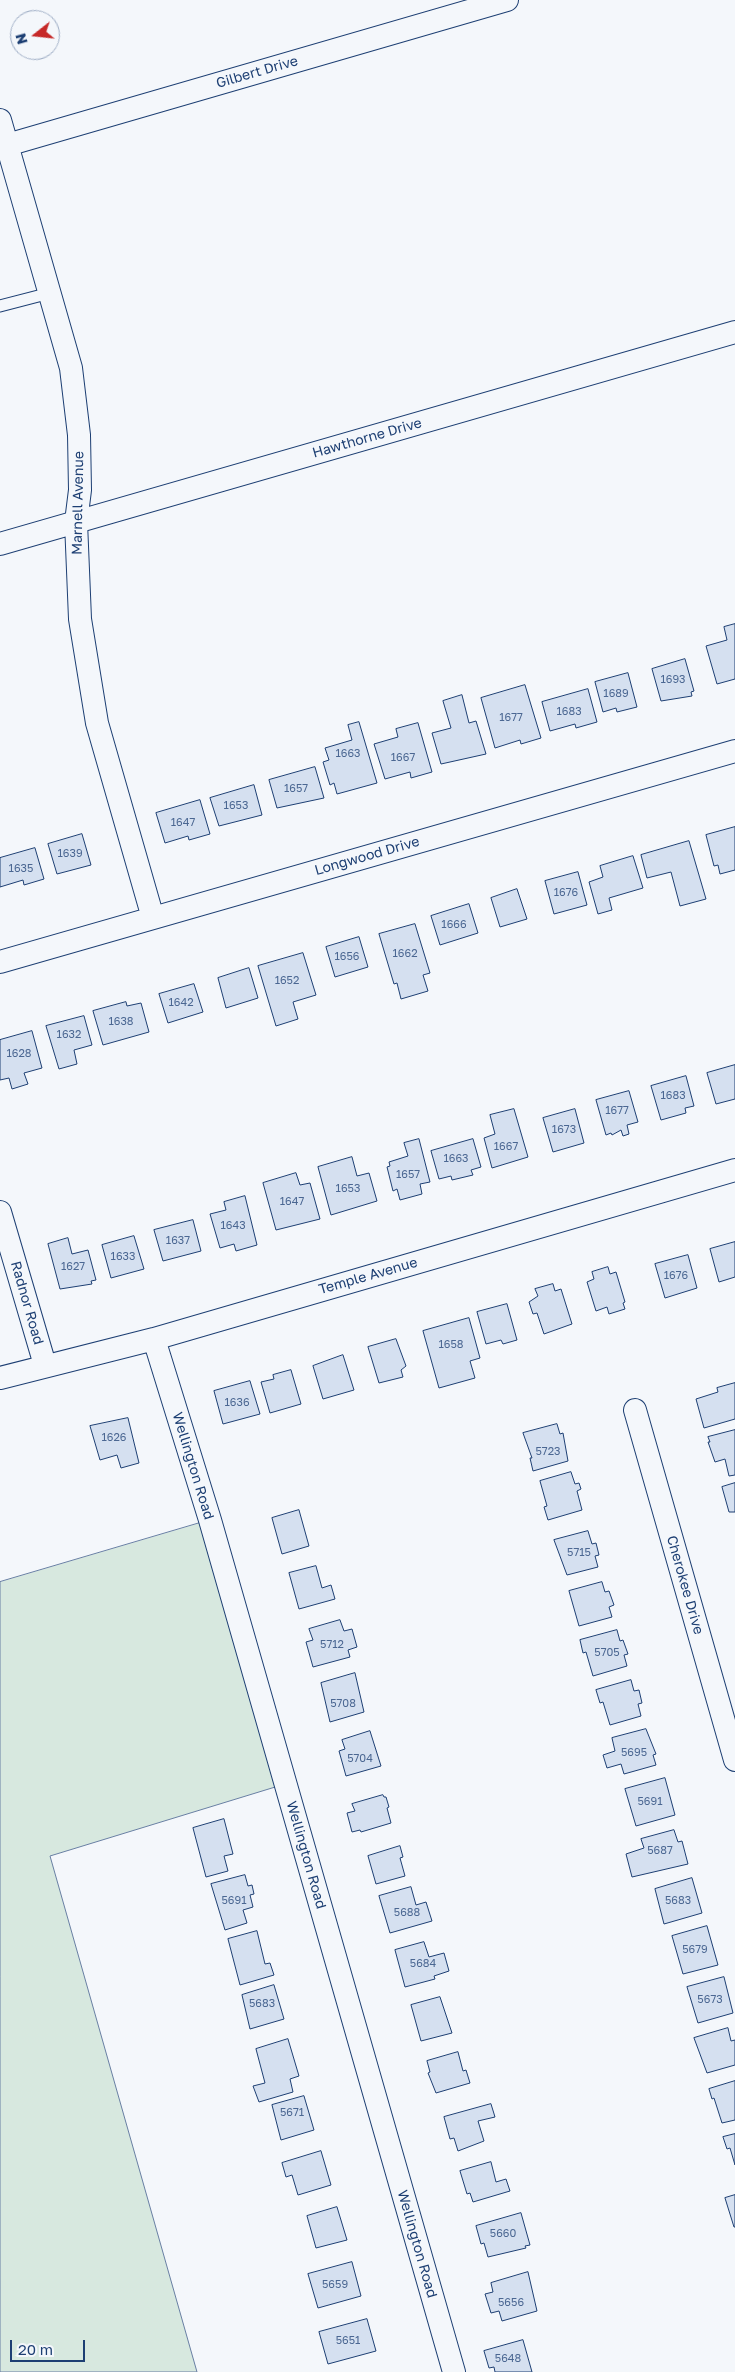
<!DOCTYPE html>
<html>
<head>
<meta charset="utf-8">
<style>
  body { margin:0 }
  #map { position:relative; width:735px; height:2372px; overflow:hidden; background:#f4f7fb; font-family:"Golos Text",sans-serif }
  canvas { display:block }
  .north { position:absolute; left:10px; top:10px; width:50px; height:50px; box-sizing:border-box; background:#f4f7fb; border:1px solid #9eadc5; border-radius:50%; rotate:254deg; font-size:14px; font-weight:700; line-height:20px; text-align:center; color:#1d3f73 }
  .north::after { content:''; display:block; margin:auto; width:18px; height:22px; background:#c62828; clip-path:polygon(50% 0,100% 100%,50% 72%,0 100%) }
  .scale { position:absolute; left:10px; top:2340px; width:75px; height:22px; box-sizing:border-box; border:2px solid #1d3f73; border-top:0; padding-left:6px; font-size:15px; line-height:18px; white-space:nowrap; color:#1d3f73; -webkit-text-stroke:4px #f4f7fb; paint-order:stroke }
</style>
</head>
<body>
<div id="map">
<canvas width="735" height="2372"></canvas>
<div class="north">N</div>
<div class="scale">20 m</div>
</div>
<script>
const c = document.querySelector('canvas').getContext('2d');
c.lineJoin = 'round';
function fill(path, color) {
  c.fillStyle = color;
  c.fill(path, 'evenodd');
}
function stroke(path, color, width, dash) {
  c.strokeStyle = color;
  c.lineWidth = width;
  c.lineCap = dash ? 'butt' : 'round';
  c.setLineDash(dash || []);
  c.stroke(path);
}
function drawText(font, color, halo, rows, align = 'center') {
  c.font = font + ' "Golos Text",sans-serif';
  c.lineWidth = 4;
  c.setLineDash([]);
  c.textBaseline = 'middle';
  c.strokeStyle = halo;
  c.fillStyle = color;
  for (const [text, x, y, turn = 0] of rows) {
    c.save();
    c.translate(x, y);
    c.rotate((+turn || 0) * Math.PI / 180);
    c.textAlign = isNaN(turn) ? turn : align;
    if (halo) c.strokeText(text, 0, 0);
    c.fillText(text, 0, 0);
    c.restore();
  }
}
const green = new Path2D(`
  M210 1520 285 1784 50 1856 197 2372H0V1582Z`);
fill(green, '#d7e8df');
stroke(green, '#687fa3', 1);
const building = new Path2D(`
  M735 624V679L717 684 706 646 727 640 724 627Z
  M685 659 694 691 691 692 692 696 661 701 652 669Z
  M628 673 637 707 617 712 616 708 603 712 595 682Z
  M525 685 541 738 521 744 520 740 495 748 481 698Z
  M588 689 597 722 576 728 575 724 550 731 542 702Z
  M462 695 469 723 476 721 486 754 441 764 432 733 451 728 443 701Z
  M359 722 377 783 337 794 334 783 330 785 323 762 329 760 325 748 352 740 348 725Z
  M418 723 432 772 411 778 410 772 385 779 374 744 398 737 396 729Z
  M315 767 324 798 277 808 269 780Z
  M254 785 262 815 219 826 210 798Z
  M200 800 210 834 189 840 188 836 165 843 156 813Z
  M735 827V870L720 874 718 865 714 866 706 835Z
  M82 834 91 865 57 874 48 844Z
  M689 841 706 899 680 906 671 872 647 878 641 855Z
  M35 848 44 879 24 885 23 880 0 887V858Z
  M633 856 643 888 609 898 612 910 598 914 589 882 603 877 600 866Z
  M578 872 587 905 554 914 545 881Z
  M517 889 527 919 500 927 491 898Z
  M469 904 478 933 440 945 431 916Z
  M415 924 430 973 423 975 428 991 401 999 397 983 394 984 379 934Z
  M359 937 368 967 335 977 326 947Z
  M303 953 316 995 293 1002 298 1019 276 1026 258 966Z
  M249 968 258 998 226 1008 218 978Z
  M194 984 203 1012 168 1023 159 994Z
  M126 1002 127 1006 141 1003 149 1032 103 1045 93 1011Z
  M84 1016 92 1045 74 1050 77 1064 59 1069 46 1026Z
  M32 1031 42 1068 24 1073 28 1084 12 1089 9 1078 0 1080V1040Z
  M735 1065V1099L716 1104 707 1073Z
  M686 1076 694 1106 685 1108 686 1113 661 1120 651 1086Z
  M629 1091 638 1122 627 1125 629 1134 623 1136 621 1130 612 1135 611 1133 606 1135 596 1100Z
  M514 1109 528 1157 492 1168 484 1138 495 1134 490 1115Z
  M575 1109 584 1143 553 1152 543 1118Z
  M419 1139 430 1182 420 1184 422 1194 400 1200 397 1189 393 1191 387 1167 390 1166 389 1162 408 1156 404 1143Z
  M473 1139 481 1167 471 1170 473 1175 452 1180 451 1176 439 1179 431 1151Z
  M352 1157 357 1176 369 1173 377 1201 331 1215 318 1167Z
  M296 1173 300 1185 310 1183 320 1219 276 1230 263 1183Z
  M245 1196 257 1245 236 1251 234 1244 220 1248 210 1214 226 1210 224 1202Z
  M193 1220 201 1251 163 1261 154 1230Z
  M134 1236 144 1269 111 1278 102 1245Z
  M68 1238 72 1254 88 1250 96 1280 91 1281 92 1284 60 1289 48 1244Z
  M735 1242V1277L719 1282 710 1249Z
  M688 1255 697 1288 665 1298 655 1264Z
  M608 1267 610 1274 616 1272 625 1302 623 1303 625 1309 609 1314 607 1307 596 1311 587 1282 594 1279 592 1272Z
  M553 1284 555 1291 561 1289 572 1324 544 1334 537 1313 533 1314 529 1302 538 1296 535 1289Z
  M507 1304 517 1340 503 1344 501 1340 486 1344 477 1312Z
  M469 1318 480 1358 470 1361 475 1378 439 1388 423 1331Z
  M396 1339 406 1366 401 1370 403 1377 379 1383 368 1347Z
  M343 1355 354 1390 323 1399 313 1366Z
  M291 1370 301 1404 270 1413 261 1382 274 1379 273 1375Z
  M250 1381 260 1414 223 1424 214 1391Z
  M735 1383V1419L704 1428 696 1399 718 1392 717 1388Z
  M128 1418 139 1463 121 1468 117 1455 100 1460 90 1426Z
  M557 1424 560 1434 563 1433 568 1461 533 1471 530 1458H532L523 1433Z
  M735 1430V1475L729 1476 725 1459 715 1462 708 1442H710L708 1437Z
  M571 1472 575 1484 579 1483 581 1489 577 1491 582 1510 548 1520 544 1507 547 1506 540 1481Z
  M735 1483V1512H729L722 1487Z
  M299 1510 309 1546 282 1554 272 1518Z
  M588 1531 592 1544 596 1543 599 1555 595 1556 598 1567 567 1575 554 1540Z
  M316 1566 322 1588 331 1585 335 1599 299 1609 289 1573Z
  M602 1582 605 1592 609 1591 614 1605 609 1607 612 1617 579 1626 569 1591Z
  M340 1620 344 1631 352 1629 357 1647 348 1650 350 1657 313 1667 306 1642 313 1640 309 1629Z
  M617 1630 620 1641 623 1640 628 1654 624 1655 627 1666 593 1676 586 1652 583 1653 580 1640Z
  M355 1673 364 1712 330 1722 321 1683Z
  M631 1680 634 1691 639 1690 642 1703 638 1704 641 1716 610 1725 603 1702 600 1703 596 1690Z
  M646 1729 656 1754 653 1755 656 1765 624 1774 621 1764 607 1768 603 1755 615 1751 612 1738Z
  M370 1731 381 1766 346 1776 339 1751 345 1749 342 1740Z
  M665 1778 675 1815 636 1826 625 1789Z
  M383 1795 384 1797H386L389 1807 387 1808 391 1823 361 1832 360 1830 352 1832 347 1813 355 1811 352 1804Z
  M224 1819 233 1854 224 1856 228 1871 206 1877 193 1828Z
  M674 1830 678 1842 682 1841 688 1864 632 1877 626 1854 644 1848 641 1839Z
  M400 1846 403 1857 400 1858 405 1876 376 1884 368 1856Z
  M245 1875 248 1886 252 1885 254 1894 250 1895 253 1907 243 1910 247 1923 225 1930 211 1884Z
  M692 1878 702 1913 664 1924 655 1889Z
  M411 1887 416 1905 426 1902 432 1921 390 1933 379 1896Z
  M707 1926 718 1965 683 1974 672 1936Z
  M257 1931 265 1964 270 1963 274 1975 240 1985 228 1939Z
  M424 1942 429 1957 444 1953 449 1971 434 1976 435 1979 405 1987 395 1950Z
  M724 1977 733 2013 698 2023 687 1987Z
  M274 1985 284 2019 250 2029 242 1995Z
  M440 1997 452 2033 421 2041 411 2005Z
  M728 2028 731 2041 735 2040V2065L707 2073 694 2038Z
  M288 2039 299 2076 290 2079 293 2092 259 2102 253 2086 265 2083 256 2049Z
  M458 2052 463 2071 466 2070 470 2083 436 2093 428 2073 430 2072 427 2061Z
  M735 2081V2120L722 2123 714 2098 712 2099 709 2089Z
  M304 2096 314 2130 281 2140 272 2105Z
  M491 2104 495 2117 478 2121 484 2141 458 2151 454 2138 450 2139 444 2117Z
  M735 2134V2165L730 2148 727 2149 723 2137Z
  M321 2151 331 2185 298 2195 292 2175 286 2177 282 2163Z
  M491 2162 496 2182 506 2179 510 2191 473 2202 470 2193 467 2194 460 2171Z
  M735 2195V2227H734L725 2198Z
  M337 2207 347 2240 316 2248 307 2216Z
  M521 2213 530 2245 525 2246 526 2248 488 2257 484 2243 481 2244 476 2226Z
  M352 2262 361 2296 318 2308 308 2274Z
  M528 2272 537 2311 502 2321 499 2311 491 2313 485 2294 493 2292 491 2283Z
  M367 2319 376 2351 328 2364 319 2332Z
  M523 2340 532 2372H495L494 2367 489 2368 484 2351Z`);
fill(building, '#d5e0f0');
stroke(building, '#1d3f73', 1);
const lane = new Path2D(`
  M0 306 50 293`);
const street = new Path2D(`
  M0 120 71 368 79 435 80 490 76 522 80 619 97 723 153 918
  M7 145 507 0
  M0 544 735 332
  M0 962 735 751
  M0 1212 45 1365
  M154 1339 210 1520 454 2372
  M0 1378 154 1339 735 1170
  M635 1410 735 1760`);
stroke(lane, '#1d3f73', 13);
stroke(street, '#1d3f73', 24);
stroke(lane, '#f4f7fb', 11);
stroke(street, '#f4f7fb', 22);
drawText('11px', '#4b6792', null, [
  ["1693",673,680],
  ["1689",616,694],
  ["1683",569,712],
  ["1677",511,718],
  ["1663",348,754],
  ["1667",403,758],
  ["1657",296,789],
  ["1653",236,806],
  ["1647",183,823],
  ["1639",70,854],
  ["1635",21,869],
  ["1676",566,893],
  ["1666",454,925],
  ["1662",405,954],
  ["1656",347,957],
  ["1652",287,981],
  ["1642",181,1003],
  ["1638",121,1022],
  ["1632",69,1035],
  ["1628",19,1054],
  ["1683",673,1096],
  ["1677",617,1111],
  ["1673",564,1130],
  ["1667",506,1147],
  ["1663",456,1159],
  ["1657",408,1175],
  ["1653",348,1189],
  ["1647",292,1202],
  ["1643",233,1226],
  ["1637",178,1241],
  ["1633",123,1257],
  ["1627",73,1267],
  ["1676",676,1276],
  ["1658",451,1345],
  ["1636",237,1403],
  ["1626",114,1438],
  ["5723",548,1452],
  ["5715",579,1553],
  ["5712",332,1645],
  ["5705",607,1653],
  ["5708",343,1704],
  ["5695",634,1753],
  ["5704",360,1759],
  ["5691",650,1802],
  ["5687",660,1851],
  ["5691",234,1901],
  ["5683",678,1901],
  ["5688",407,1913],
  ["5679",695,1950],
  ["5684",423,1964],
  ["5673",710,2000],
  ["5683",262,2004],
  ["5671",292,2113],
  ["5660",503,2234],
  ["5659",335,2285],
  ["5656",511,2303],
  ["5651",348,2341],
  ["5648",508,2359]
]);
drawText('14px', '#1d3f73', '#f4f7fb', [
  ["Gilbert Drive",257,72,-16],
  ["Hawthorne Drive",367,438,-16],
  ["Marnell Avenue",78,503,-89],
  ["Longwood Drive",367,856,-16],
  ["Temple Avenue",368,1276,-16],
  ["Radnor Road",27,1303,74],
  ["Wellington Road",193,1466,73],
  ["Cherokee Drive",685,1585,74],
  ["Wellington Road",306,1855,74],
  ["Wellington Road",417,2244,74]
]);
</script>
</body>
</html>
